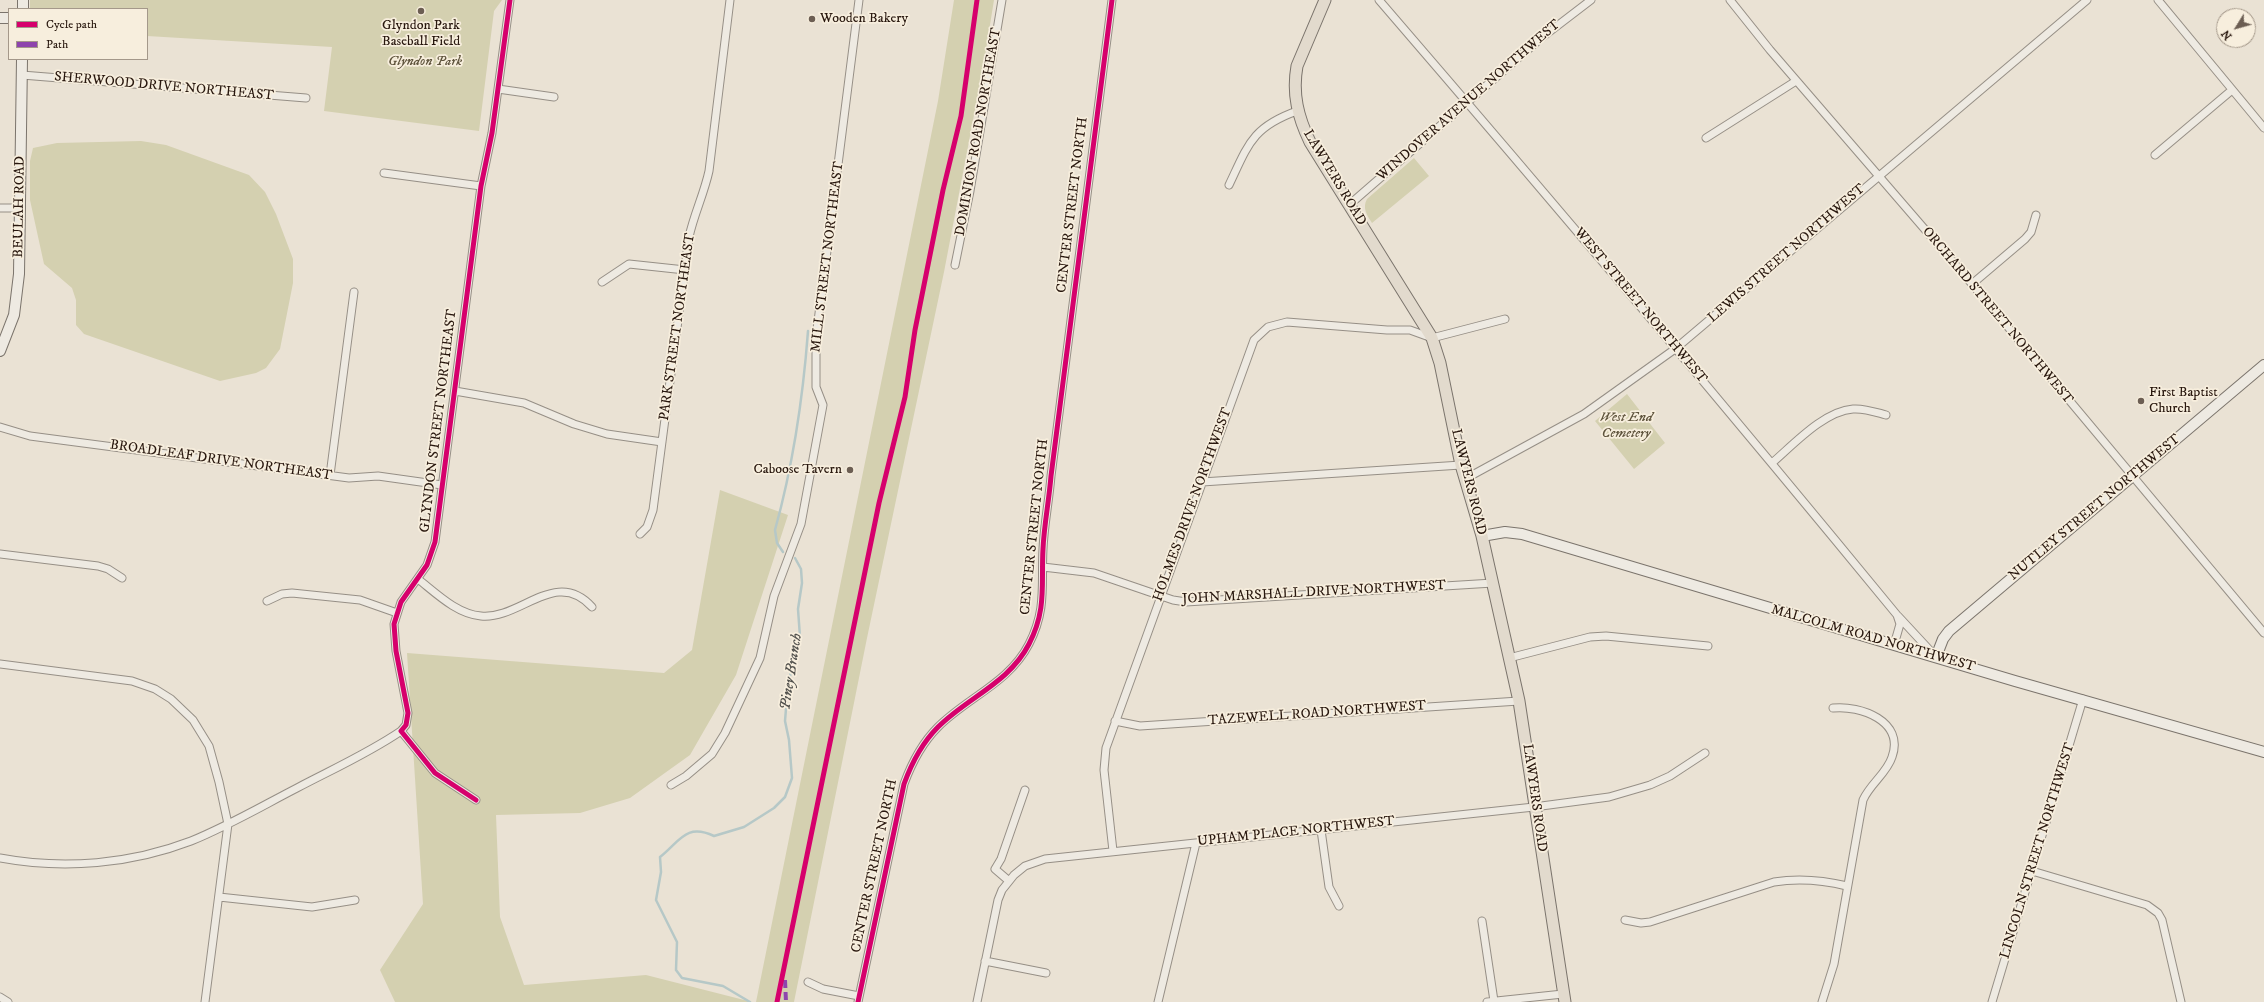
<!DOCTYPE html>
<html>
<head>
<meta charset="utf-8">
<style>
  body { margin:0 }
  #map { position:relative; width:2264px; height:1002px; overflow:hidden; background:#eae2d4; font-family:"IM FELL DW Pica",serif }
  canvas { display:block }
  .legend { position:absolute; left:8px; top:8px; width:140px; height:52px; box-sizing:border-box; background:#f7eedd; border:1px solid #a4988a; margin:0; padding:5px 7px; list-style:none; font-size:12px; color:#28170e }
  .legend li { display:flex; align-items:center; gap:8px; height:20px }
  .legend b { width:20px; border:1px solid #a4988a }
  .north { position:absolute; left:2216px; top:8px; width:40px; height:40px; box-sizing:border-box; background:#f7eedd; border:1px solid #a4988a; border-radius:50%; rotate:233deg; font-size:11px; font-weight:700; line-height:16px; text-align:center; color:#28170e }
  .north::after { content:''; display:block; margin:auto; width:14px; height:18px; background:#6c5e53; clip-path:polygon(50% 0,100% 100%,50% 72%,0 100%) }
</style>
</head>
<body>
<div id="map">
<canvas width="2264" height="1002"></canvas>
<ul class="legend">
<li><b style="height:5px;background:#d6006c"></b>Cycle path</li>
<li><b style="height:5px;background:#8e44ad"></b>Path</li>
</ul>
<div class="north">N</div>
</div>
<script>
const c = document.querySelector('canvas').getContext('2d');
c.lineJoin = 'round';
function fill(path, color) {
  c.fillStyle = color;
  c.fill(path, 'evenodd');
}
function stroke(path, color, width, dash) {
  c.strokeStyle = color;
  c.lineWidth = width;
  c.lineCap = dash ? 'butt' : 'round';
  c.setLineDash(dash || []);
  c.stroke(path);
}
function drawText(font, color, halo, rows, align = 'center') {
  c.font = font + ' "IM FELL DW Pica",serif';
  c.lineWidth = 3.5;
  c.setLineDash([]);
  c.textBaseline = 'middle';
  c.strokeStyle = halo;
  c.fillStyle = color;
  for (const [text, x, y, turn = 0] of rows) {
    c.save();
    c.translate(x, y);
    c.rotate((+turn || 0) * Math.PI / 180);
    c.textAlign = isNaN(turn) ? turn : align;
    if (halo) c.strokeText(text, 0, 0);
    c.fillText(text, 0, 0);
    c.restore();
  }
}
fill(new Path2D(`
  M30 0H502L494 11 479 131 324 111 332 47 147 36V9H30Z
  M954 0H994L983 68 944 272 867 638 794 1002H756L938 101Z
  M141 141 166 145 249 175 265 192 276 214 293 259V283L280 349 266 368 256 373 220 381 84 334 76 325V300L72 288 44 264 30 200V161L33 148 57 143Z
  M1414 158 1429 176 1372 223C1367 215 1362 208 1367 199Z
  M1627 394 1665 443 1634 469 1595 421Z
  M720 490 788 515 736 675 690 755 630 798 580 813 496 815 500 917 524 985 646 975 752 1002H395L380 970 423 904 407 653 664 673 692 650Z`), '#d4d0b0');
stroke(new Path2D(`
  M783 552 777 543 775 530C793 465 803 398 808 331
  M750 1002 723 986 682 978 676 970 677 942 656 900 661 872 660 857C680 841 686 823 714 836L744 827 774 808 785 797 792 778 789 740 785 721 788 684 800 637 798 609 802 583 801 569 795 558`), '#b6c8c7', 2.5);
const street = new Path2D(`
  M1379 0C1554 203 1727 408 1897 615L1900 624 1894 645
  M1730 0 1770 50 1972 284 2264 633
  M2158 0 2264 128
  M22 75 306 98
  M498 89 554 97
  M1706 138 1796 81
  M2155 155 2232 90
  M384 173 481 186
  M1229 185C1248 145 1252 127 1297 111
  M1349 205 1540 39 1591 0
  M0 208H21
  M955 265 970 191 1002 0
  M602 282 629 264 685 270
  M1972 284 2025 239 2031 232 2036 215
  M455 391 524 403 574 424 607 434 662 442
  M0 427 30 436 349 478 378 476 442 485
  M1772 463C1793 445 1824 411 1853 409 1864 408 1875 412 1886 415
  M330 475 354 292
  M1465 479 1584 414 1675 349 2087 0
  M1202 482 1461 465
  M640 534 647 527 653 510 689 237C694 214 704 194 709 171L730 0
  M0 554 98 566 108 569 122 578
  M1043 567 1094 573 1173 600 1186 602 1493 583
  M418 579C437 594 457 614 481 616 520 620 556 567 592 607
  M267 601 282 594 292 593 360 600 397 613
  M1898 616 1936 657
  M1509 658 1590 637 1606 636 1708 646
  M0 664 132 681 155 689 171 699 193 720 209 746 219 782 228 824 205 1002
  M1115 721 1140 726 1519 701
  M671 785 686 776 712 754 725 733 760 658 774 596 801 524 823 405 816 387V337L859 0
  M476 800 435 773 401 731 406 725 408 713 396 651 394 624 401 602 427 565 435 542 481 186 492 133 510 0
  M1321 830 1329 887 1339 906
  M1113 851 1104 770 1106 748 1254 340 1268 327 1287 322 1387 330H1410L1432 338 1505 319
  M0 858C64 870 131 864 191 841 228 826 262 806 297 788 331 770 369 753 401 731
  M2032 871 2147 905 2158 913 2162 920 2181 1002
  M1009 881 995 869 1001 859 1025 790
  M219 897 312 907 355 900
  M1625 920 1641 923 1650 922 1774 882C1800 878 1822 880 1847 886
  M1482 921 1494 1001
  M985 961 1046 973
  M808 982 823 989 859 996
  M0 997 8 1002
  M858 1002 904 784C912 762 922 743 938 727 968 697 1009 683 1029 644 1047 609 1041 585 1043 549 1044 525 1049 501 1051 476L1112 0
  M977 1002 998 900 1002 890 1014 875 1025 866 1045 859 1534 807 1609 797 1650 785 1670 776 1705 753
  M1158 1002 1196 843
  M1487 1002 1563 994
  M1822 1002 1834 964 1863 800C1870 784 1887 773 1892 757 1905 721 1860 705 1833 708
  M1992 1002 2083 699`);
const secondary = new Path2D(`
  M23 9V0
  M0 18H9
  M0 351 14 315 19 274 22 59
  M1482 536 1505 532 1522 534 2015 681 2264 752
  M1936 657 1943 639 1949 631 2264 365`);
const primary = new Path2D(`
  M1325 0 1297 66C1292 94 1298 117 1310 142L1432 338 1440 363 1461 465 1482 536 1519 701 1565 1002`);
stroke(street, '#968f86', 9);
stroke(secondary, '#7b746c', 12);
stroke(primary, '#7b746c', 13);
stroke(street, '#eeeae2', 7);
stroke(secondary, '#eeeae2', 10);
stroke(primary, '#e2dacd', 11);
stroke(new Path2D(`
  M785 980 786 1002`), '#8e44ad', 4, [8, 4]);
stroke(new Path2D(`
  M476 800 435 773 401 731 406 725 408 713 396 651 394 624 401 602 427 565 435 542 481 186 492 133 510 0
  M777 1002 879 503 905 397 915 330 943 190 961 116 977 0
  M858 1002 904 784C912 762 922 743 938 727 968 697 1009 683 1029 644 1047 609 1041 585 1043 549 1044 525 1049 501 1051 476L1112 0`), '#d6006c', 5);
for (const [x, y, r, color] of [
  [421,11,4,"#6c5e53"],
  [812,19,4,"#6c5e53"],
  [2141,401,4,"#6c5e53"],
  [850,470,4,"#6c5e53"]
]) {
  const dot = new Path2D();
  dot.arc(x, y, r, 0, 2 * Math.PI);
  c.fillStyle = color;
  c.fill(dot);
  stroke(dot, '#f7eedd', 1.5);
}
drawText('14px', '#28170e', '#f7eedd', [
  ["Wooden Bakery",820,19],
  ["Glyndon Park",421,26,"center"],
  ["Baseball Field",421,42,"center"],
  ["First Baptist",2149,393],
  ["Church",2149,409],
  ["Caboose Tavern",842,470,"right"]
], 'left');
drawText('italic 14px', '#5e533c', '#f7eedd', [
  ["Glyndon Park",425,62],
  ["West End",1626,418],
  ["Cemetery",1626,434]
]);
drawText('14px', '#28170e', '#f7eedd', [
  ["SHERWOOD DRIVE NORTHEAST",164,87,5],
  ["WINDOVER AVENUE NORTHWEST",1469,101,-41],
  ["DOMINION ROAD NORTHEAST",979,132,-80],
  ["LAWYERS ROAD",1334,178,59],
  ["CENTER STREET NORTH",1073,205,-83],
  ["BEULAH ROAD",20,207,-89],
  ["LEWIS STREET NORTHWEST",1787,254,-41],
  ["MILL STREET NORTHEAST",828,257,-83],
  ["WEST STREET NORTHWEST",1640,306,50],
  ["ORCHARD STREET NORTHWEST",1997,316,50],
  ["PARK STREET NORTHEAST",678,327,-82],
  ["GLYNDON STREET NORTHEAST",439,421,-83],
  ["BROADLEAF DRIVE NORTHEAST",221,461,8],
  ["LAWYERS ROAD",1468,482,76],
  ["HOLMES DRIVE NORTHWEST",1193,505,-70],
  ["NUTLEY STREET NORTHWEST",2095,508,-40],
  ["CENTER STREET NORTH",1035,527,-84],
  ["JOHN MARSHALL DRIVE NORTHWEST",1314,593,-3],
  ["MALCOLM ROAD NORTHWEST",1873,639,16],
  ["TAZEWELL ROAD NORTHWEST",1317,714,-4],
  ["LAWYERS ROAD",1534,798,82],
  ["UPHAM PLACE NORTHWEST",1296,832,-6],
  ["LINCOLN STREET NORTHWEST",2038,851,-73],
  ["CENTER STREET NORTH",875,866,-78]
]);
drawText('italic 15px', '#52514d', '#f7eedd', [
  ["Piney Branch",792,672,-81]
]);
</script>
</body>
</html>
